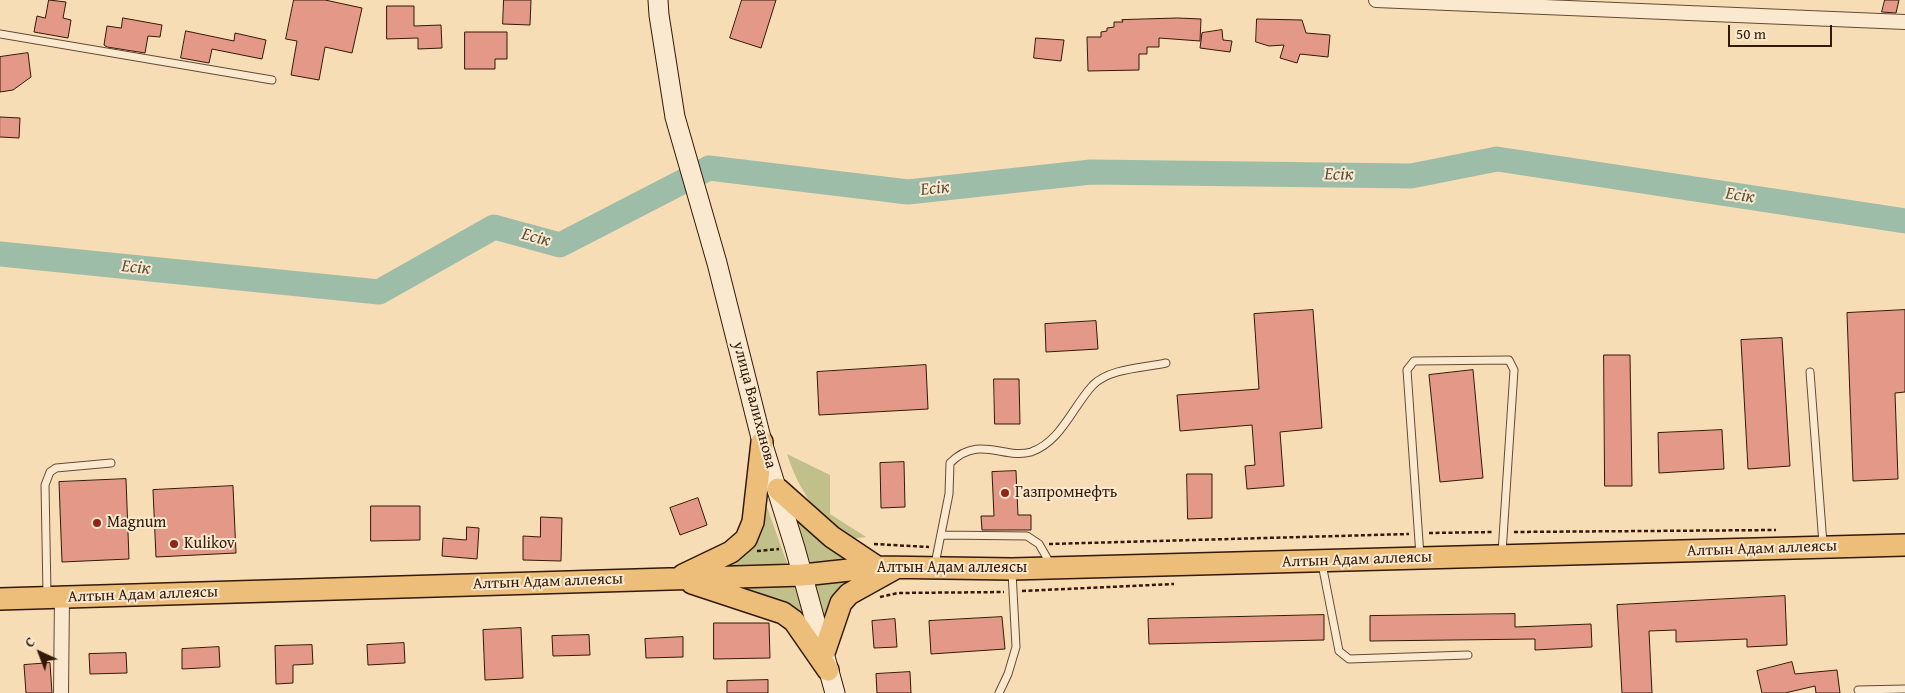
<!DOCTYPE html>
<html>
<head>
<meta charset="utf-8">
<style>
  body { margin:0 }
  #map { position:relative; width:1905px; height:693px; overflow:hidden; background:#f7ddb5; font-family:"Gentium Book Plus",serif }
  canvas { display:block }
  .north { position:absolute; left:15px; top:628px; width:50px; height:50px; -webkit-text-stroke:4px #fae9cf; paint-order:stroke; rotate:317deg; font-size:14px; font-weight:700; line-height:20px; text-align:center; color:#331908 }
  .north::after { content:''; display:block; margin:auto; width:18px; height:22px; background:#331908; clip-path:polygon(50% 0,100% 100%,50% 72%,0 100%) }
  .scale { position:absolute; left:1728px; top:25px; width:104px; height:22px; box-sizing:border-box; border:2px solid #331908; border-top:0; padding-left:6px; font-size:15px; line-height:18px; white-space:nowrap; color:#331908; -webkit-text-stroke:4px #fae9cf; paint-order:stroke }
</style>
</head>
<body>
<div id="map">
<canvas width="1905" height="693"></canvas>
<div class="north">С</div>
<div class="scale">50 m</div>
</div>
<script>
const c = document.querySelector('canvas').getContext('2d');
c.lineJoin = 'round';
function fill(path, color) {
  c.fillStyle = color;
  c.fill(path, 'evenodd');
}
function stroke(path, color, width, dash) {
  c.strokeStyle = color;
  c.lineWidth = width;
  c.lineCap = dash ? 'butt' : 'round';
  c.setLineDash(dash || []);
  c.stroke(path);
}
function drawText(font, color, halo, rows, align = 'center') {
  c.font = font + ' "Gentium Book Plus",serif';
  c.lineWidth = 4;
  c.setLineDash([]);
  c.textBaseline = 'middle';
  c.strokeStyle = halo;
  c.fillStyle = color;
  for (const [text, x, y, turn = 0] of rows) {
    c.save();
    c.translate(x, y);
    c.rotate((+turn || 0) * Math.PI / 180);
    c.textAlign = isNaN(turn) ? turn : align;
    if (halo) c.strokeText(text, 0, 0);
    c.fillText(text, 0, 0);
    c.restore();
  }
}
fill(new Path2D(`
  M787 454 830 475V514L866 537 843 540C816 513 799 491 787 454Z
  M763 496 787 563 705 572 757 540 763 521Z
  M786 499 832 551 862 566 810 562Z
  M793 583 815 638 731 585Z
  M813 583H861L824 629Z`), '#c1c08b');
stroke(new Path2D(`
  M0 254 379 292 494 227 560 245 709 168 908 192 1091 172 1411 176 1497 159 1905 221`), '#9ebda8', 25);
const building = new Path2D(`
  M49 0 66 2 63 18 71 20 68 38 34 32 37 16 45 18Z
  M294 0H325L362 8 352 53 325 47 319 80 291 75 297 41 286 39Z
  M504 0H531L530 25 503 24Z
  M742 0H776L761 48 730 38Z
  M1885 0H1899L1896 13 1882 12Z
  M387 6H414V26L441 25 442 48 418 49V38L387 39Z
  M123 18 162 25 160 37 148 36 145 53 107 47 104 45 107 26 121 28Z
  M1178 18 1201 19 1200 41 1159 38V47H1147V54H1139V70L1088 71 1087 37H1101V32L1107 31V28L1114 27V22H1123L1122 20Z
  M1257 19 1302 20 1306 33 1330 35 1328 57 1300 54 1297 63 1280 58 1284 45 1269 46 1256 42Z
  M1222 30 1223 40 1232 41 1230 52 1200 48 1202 33Z
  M186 31 234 41 235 33 266 40 262 59 212 49 209 63 181 58Z
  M465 32H507V59H495V69H465Z
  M1036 38 1064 40 1061 61 1034 58Z
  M28 53 31 77 13 90 0 92V57Z
  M0 117 20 118 19 138 0 137Z
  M1313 310 1322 428 1280 432 1284 486 1247 489 1245 466 1255 465 1252 425 1180 431 1177 395 1259 389 1254 314Z
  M1905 310V392L1895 393 1898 479 1853 481 1847 313Z
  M1096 321 1098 349 1046 352 1045 324Z
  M1782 338 1790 466 1748 469 1741 340Z
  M1604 355H1630L1632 486H1605Z
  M926 365 928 409 819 415 817 372Z
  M1473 370 1483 478 1440 482 1429 375Z
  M994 379H1019L1020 424H995Z
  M1722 430 1724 469 1659 473 1658 433Z
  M904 462 905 507 881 508 880 463Z
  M1016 471 1018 515H1031V530H982L981 516H994L992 472Z
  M1187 474H1212V518L1188 519Z
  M126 479 129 559 62 562 59 482Z
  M233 486 236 553 156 557 153 490Z
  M698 498 707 525 680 535 670 508Z
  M371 506H420V540L371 541Z
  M541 517 562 518 561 561 523 560V536L540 537Z
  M467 527 479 528 477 559 442 556 443 538 466 540Z
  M1785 596 1787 645 1747 647V639L1676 642V630L1649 631 1652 693H1622L1617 605Z
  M1515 614V627L1591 624 1592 647 1535 650V639L1370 641V616Z
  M1324 615V640L1149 644 1148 619Z
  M1002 617 1005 649 931 654 929 621Z
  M895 619 897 647 874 648 872 621Z
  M714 623H769L770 658 714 659Z
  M521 628 523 678 485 680 483 630Z
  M589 635 590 655 553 656 552 636Z
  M683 637V657L646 658 645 639Z
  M404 643 405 663 368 665 367 645Z
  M312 645 313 664 293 665V683L276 684 275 646Z
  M219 647 220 667 182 669V649Z
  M126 653 127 673 90 674 89 654Z
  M1792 662 1795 674 1837 670 1840 693H1816L1815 686 1785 693H1762L1757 671Z
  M50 663 52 693H26L24 665Z
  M910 672 911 693H877L876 674Z
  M768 680V693H727V681Z`);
fill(building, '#e49887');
stroke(building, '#331908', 1);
const service = new Path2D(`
  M0 34 272 80
  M1810 372 1823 544
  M941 535 1027 536 1039 544 1051 565
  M1420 556 1407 370 1414 361 1509 360 1514 370 1502 553
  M935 564 949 494 950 463C979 434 1004 460 1031 452 1061 442 1073 406 1093 385 1110 368 1144 368 1166 363
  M1322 564 1339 651 1349 659 1468 655
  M47 594 45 485 50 472 56 468 111 463
  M1858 690 1905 689
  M999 693 1008 674 1016 647 1012 572`);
const minor = new Path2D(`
  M1376 0 1905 22
  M61 693 62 597`);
const secondary = new Path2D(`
  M658 0 659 15 675 117 717 263 762 442 795 548 835 693`);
const primary = new Path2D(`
  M778 489 832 537 877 567
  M683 575 731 552 746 539 753 522 762 442
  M692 583 783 613 794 621 828 670
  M0 599 803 575 877 567 1012 569 1905 545
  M825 650 841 603 849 594 894 569`);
stroke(service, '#644a33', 9);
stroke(minor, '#644a33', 16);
stroke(secondary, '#331908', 21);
stroke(primary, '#331908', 24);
stroke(new Path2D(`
  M1514 532 1776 530
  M1429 533 1494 532
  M874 544 929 547
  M1049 544 1409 534
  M757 551 779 549
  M1022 591 1174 584
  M880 597 898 593 1004 592`), '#331908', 2.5, [4, 2.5]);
stroke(service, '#fae9cf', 7);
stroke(minor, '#fae9cf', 14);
stroke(secondary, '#fae9cf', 19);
stroke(primary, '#ecbe7a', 21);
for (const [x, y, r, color] of [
  [1005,493,5,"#8f2418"],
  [97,523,5,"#8f2418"],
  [174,544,5,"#8f2418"]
]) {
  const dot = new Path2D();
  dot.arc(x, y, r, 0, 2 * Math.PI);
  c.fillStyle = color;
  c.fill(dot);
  stroke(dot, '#fae9cf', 2);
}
drawText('16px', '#331908', '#fae9cf', [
  ["улица Валиханова",754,405,75],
  ["Алтын Адам аллеясы",1762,549,-2],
  ["Алтын Адам аллеясы",1357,560,-2],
  ["Алтын Адам аллеясы",952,568],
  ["Алтын Адам аллеясы",548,582,-2],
  ["Алтын Адам аллеясы",143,595,-2]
]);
drawText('16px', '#331908', '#fae9cf', [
  ["Газпромнефть",1015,493],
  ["Magnum",107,523],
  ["Kulikov",184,544]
], 'left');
drawText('italic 18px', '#585240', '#fae9cf', [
  ["Есік",1339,175,1],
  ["Есік",935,189,-6],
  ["Есік",1740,196,9],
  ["Есік",536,238,15],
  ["Есік",136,268,6]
]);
</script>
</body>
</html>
